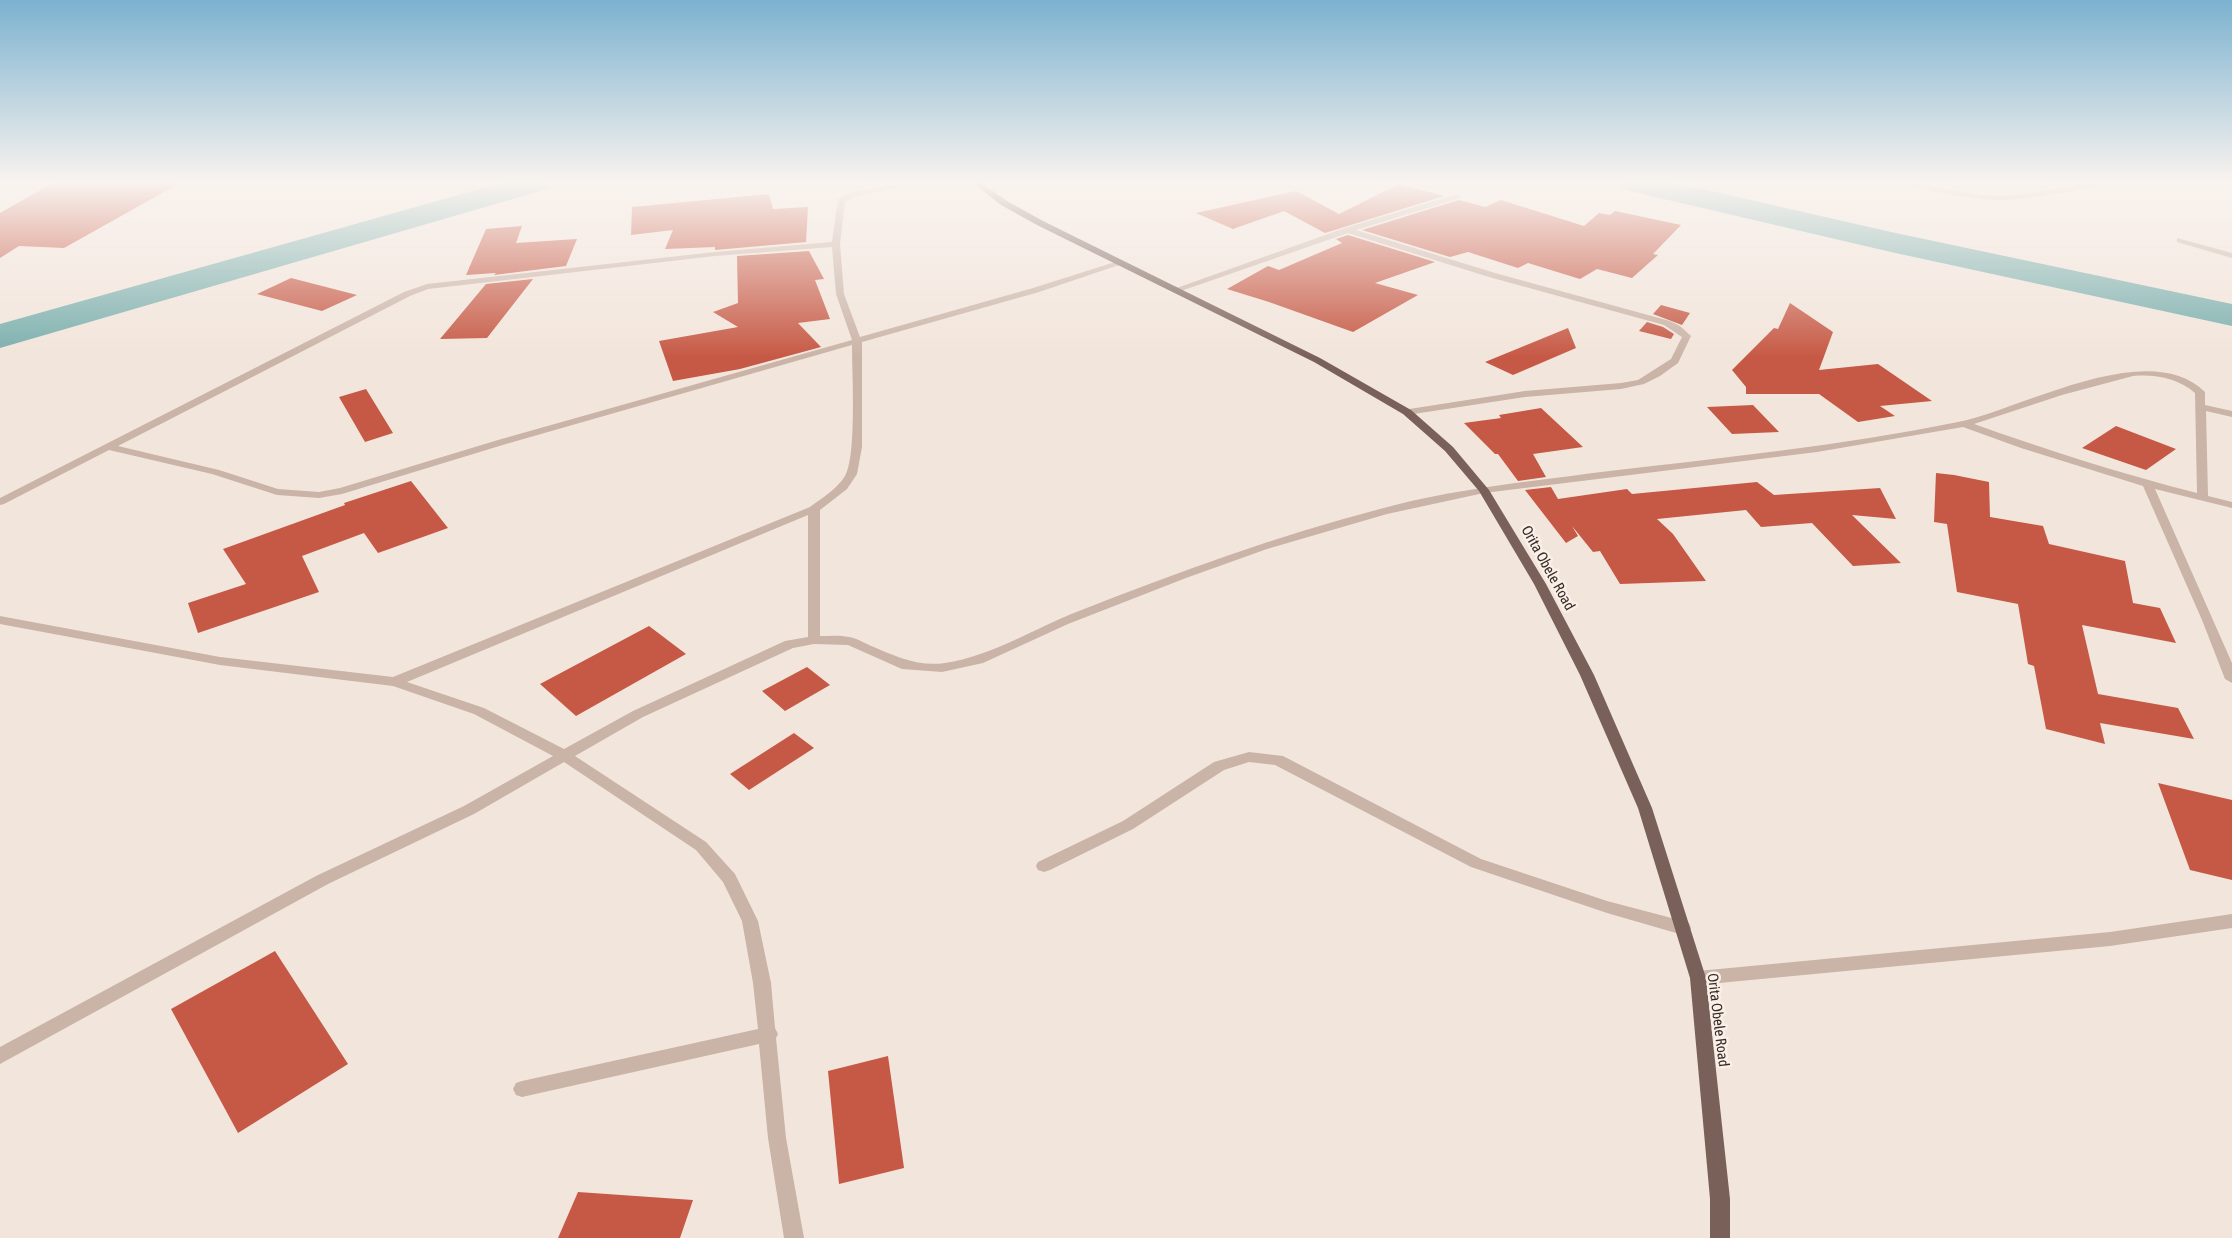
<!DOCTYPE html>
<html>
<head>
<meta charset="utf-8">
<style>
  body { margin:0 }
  canvas { display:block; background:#f2e5db }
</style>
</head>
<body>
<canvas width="2232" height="1238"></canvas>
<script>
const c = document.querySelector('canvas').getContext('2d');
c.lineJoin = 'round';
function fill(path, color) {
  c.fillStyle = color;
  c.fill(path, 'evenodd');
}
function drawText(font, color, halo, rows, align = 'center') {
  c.font = font + ' "Asap Condensed",sans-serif';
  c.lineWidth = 5;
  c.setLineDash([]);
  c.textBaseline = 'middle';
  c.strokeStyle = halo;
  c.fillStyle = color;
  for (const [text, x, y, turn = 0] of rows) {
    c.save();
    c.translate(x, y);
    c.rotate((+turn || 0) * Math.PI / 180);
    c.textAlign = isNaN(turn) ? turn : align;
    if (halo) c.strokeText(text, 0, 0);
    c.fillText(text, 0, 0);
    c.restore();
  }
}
fill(new Path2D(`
  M501 183H551L547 189 0 348V324Z
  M1619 183H1676L1891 232 2232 304V326L1891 252 1634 192 1623 189Z`), '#7aafad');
fill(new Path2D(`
  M53 183H180L64 248 19 246 0 258V213Z
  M1399 184 1444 196 1325 233 1284 211 1233 229 1196 213 1296 191 1339 214Z
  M769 194 773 209 808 207 806 242 715 250V247L665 249 673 230 631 235 632 207Z
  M1459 200 1485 207 1501 200 1584 226 1599 213 1610 215 1615 211 1681 225 1653 254 1658 255 1632 278 1597 269 1580 279 1528 263 1518 268 1468 252 1450 257 1362 230Z
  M522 226 516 243 577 239 566 266 494 275 496 273 466 275 486 229Z
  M1348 235 1435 262 1375 283 1418 295 1353 332 1269 302 1227 289 1268 266 1279 270 1342 243 1336 239Z
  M809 251 824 279 815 280 830 319 798 323 821 347 740 369 673 381 659 341 738 327 713 312 738 303 737 256Z
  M291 278 357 295 322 311 257 294Z
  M533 279 487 338 440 339 486 284Z
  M1790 303 1833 332 1819 370 1878 364 1932 401 1880 406 1895 416 1858 422 1819 394H1746V387L1732 370 1774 328 1778 329Z
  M1661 305 1690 313 1682 325 1653 314Z
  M1647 322 1663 327 1674 334 1671 339 1639 331Z
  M1568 328 1576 348 1513 375 1485 362Z
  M366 389 393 433 365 442 339 397Z
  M1753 405 1779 432 1732 434 1707 407Z
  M1541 408 1583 447 1533 454 1546 477 1518 481 1498 454H1495L1464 423 1501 418 1499 415Z
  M2116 426 2176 449 2146 470 2082 448Z
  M1936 473 1954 475 1989 482 1990 517 2043 526 2049 544 2125 561 2133 603 2160 608 2176 643 2082 625 2098 694 2178 708 2194 739 2100 723 2105 744 2046 729 2034 666 2028 664 2018 604 1957 592 1947 524 1934 522Z
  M411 481 448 528 378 553 364 533 302 556 319 592 198 633 188 603 246 584 223 549 345 505 344 503Z
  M1757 482 1774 495 1880 488 1896 519 1852 515 1901 563 1853 566 1812 523 1761 527 1746 510 1657 519 1673 534 1706 581 1620 584 1600 551 1593 552 1572 526 1578 536 1566 543 1525 490 1551 487 1558 499 1627 489 1632 494Z
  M649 626 686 654 576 716 540 684Z
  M807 667 830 685 785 711 762 691Z
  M794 733 814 748 749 790 730 774Z
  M2158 783 2232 800V880L2190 870Z
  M275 951 348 1064 238 1133 171 1009Z
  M888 1056 904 1168 839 1184 828 1071Z
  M578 1192 693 1200 680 1238H558Z`), '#c65945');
fill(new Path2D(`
  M902 183H917L855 197 845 202 840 244 844 294 860 337 1033 288 1115 262 1122 264 1039 292 862 342V447L857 474 847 489 820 510V636C830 636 840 635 849 637 856 638 863 642 869 645 895 656 917 667 945 663 992 656 1035 628 1079 611 1178 572 1277 536 1380 509 1452 489 1526 482 1601 472 1720 458 1840 446 1958 422 2022 409 2149 336 2205 392V405L2232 411V417L2206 411 2208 496 2232 502V508L2155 489 2232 663V683L2225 679 2202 620 2143 486 2021 448 1963 427 1817 452 1484 493 1387 514 1267 549 1186 578 1068 624 983 663 942 672 902 669 848 645 814 644 793 648 643 717 575 756 706 842 735 874 758 921 771 983 775 1028 778 1034 776 1038 786 1138 804 1238H784L768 1138 759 1044 522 1097 516 1095 513 1089 516 1083 522 1081 758 1029 753 983 742 921 723 882 696 850 564 762 474 814 328 884 0 1064V1047L316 876 464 806 553 756 474 714 393 686 220 665 0 624V616L220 657 393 677 810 507C822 498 837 489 845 476 857 457 852 371 852 345L506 444 342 494 319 498 277 495 212 474 109 450 4 504 0 505V498L404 292 427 284 715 252 832 242 838 199 850 193ZM832 247 836 294 852 340 498 440 340 488 319 492 278 489 219 470 118 446 410 296 428 289 715 256ZM2133 376C2155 374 2178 378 2195 393L2197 493C2122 474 2047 450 1974 424L2062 395ZM808 515V637L785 641 633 711 564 749 484 708 407 682Z
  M1901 183C1928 183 1954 192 1981 195 2013 198 2047 190 2078 185L2076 183H2107C2097 189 2017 200 2002 200 1986 201 1913 190 1901 183Z
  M1457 194 1461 196 1460 198 1356 230 1495 273 1670 321 1680 326 1691 336 1678 363 1660 376 1644 384 1621 389 1525 397 1407 415 1402 412 1403 410 1525 391 1621 383 1638 380 1671 359 1682 337 1664 325 1489 277 1348 233 1178 292 1171 290 1345 228Z
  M2177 238 2232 253V258L2177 242Z
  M1249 752 1283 756 1481 859 1607 901 1683 921 1689 923 1691 928 1689 933 1683 935 1607 913 1471 867 1275 765 1249 762 1224 770 1133 829 1050 870 1044 872 1038 870 1036 866 1038 862 1123 821 1214 762Z
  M2232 914V928L2110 946 1698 985 1692 983 1690 978 1692 973 1698 971 2110 932Z`), '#cab4a7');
fill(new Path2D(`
  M973 183H981L1007 201 1043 221 1320 358 1411 410 1453 447 1489 490 1546 584 1594 675 1652 808 1706 978 1730 1199V1238H1710V1199L1690 978 1638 808 1580 675 1534 584 1479 491 1445 451 1403 414 1314 362 1037 225 1001 205Z`), '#796159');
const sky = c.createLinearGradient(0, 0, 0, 357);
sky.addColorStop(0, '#7cb2d0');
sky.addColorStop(0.51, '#f9f3ef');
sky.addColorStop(1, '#f9f3ef00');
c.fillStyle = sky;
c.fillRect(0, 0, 2232, 357);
drawText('15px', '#372b28', '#faf0e8', [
  ["Orita Obele Road",1548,568,61],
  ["Orita Obele Road",1718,1020,83]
]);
</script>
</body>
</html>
